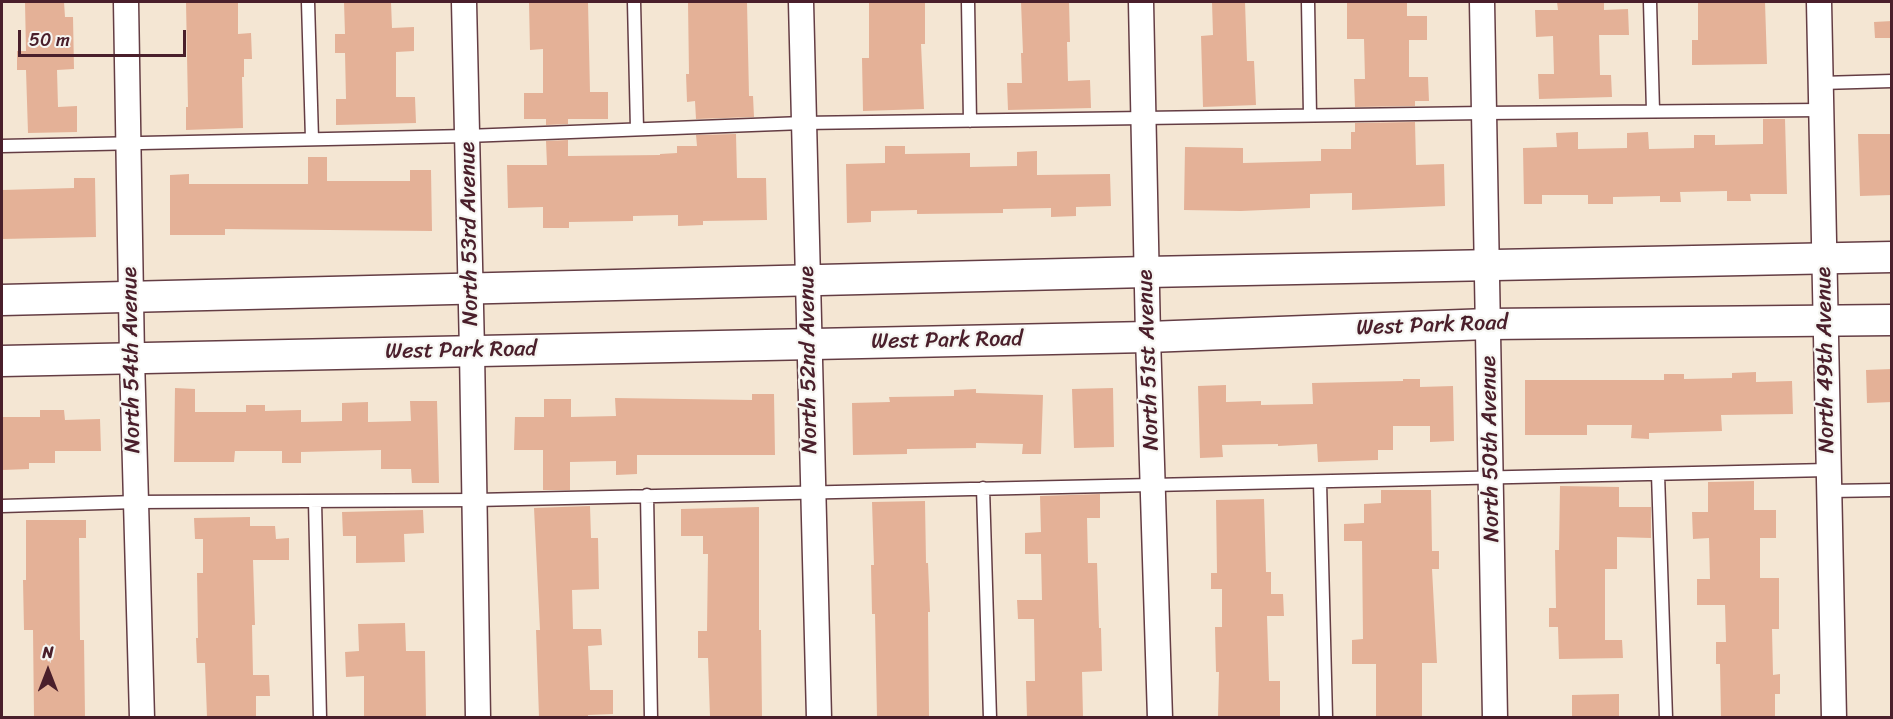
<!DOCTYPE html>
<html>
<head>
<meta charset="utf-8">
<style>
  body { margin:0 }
  #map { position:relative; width:1893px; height:719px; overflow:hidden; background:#f4e6d3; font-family:Sriracha,sans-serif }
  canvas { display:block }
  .frame { position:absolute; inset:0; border:3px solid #4a1f2b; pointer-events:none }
  .north { position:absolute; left:18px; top:641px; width:60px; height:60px; -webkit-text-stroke:4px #f6f6f2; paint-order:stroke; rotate:0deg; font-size:16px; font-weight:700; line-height:24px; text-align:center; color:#4a1f2b }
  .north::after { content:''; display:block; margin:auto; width:21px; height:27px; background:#4a1f2b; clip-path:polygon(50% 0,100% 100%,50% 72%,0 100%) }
  .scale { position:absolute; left:18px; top:30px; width:168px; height:27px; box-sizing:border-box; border:3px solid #4a1f2b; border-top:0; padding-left:8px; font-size:18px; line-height:21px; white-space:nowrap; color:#4a1f2b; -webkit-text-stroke:4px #f6f6f2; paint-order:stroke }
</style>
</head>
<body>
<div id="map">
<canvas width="1893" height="719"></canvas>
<div class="frame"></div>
<div class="north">N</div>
<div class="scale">50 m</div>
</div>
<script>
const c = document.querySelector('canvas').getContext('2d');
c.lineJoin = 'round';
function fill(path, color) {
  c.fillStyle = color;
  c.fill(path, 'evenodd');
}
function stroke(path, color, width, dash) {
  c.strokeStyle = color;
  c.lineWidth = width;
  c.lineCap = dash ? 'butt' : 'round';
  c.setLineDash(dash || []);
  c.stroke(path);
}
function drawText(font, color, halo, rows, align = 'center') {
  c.font = font + ' Sriracha,sans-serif';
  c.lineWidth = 4.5;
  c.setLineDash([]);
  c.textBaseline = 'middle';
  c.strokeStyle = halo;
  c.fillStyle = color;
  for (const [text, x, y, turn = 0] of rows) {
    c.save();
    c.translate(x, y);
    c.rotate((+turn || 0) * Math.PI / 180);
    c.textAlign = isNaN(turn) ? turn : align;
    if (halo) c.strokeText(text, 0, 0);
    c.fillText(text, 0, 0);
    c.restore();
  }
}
fill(new Path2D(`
  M25 2H64L65 17H73L74 69 57 70 58 107 77 106V132L28 133 26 70H17V51H26Z
  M186 2H238V34L251 33 252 59H244V77H242L243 128 186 130V107H188Z
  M344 2H391L392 28 414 27V51L396 52V97H415L416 123 336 125V99H346L345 53H335V34H345Z
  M529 2H588L590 92H608V119H568V124L546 125V119H524V93H543V49L530 50Z
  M688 2H747L749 96H753L754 117 696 119 695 101 687 102 686 74H689Z
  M869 2H925V44H921L924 109 863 111 862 58H869Z
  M1021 2H1069L1070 42H1067L1068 81 1090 80 1091 108 1008 110 1007 83H1022L1021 53H1023Z
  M1212 2H1245L1247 61H1254L1256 105 1203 107 1201 36 1213 35Z
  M1347 2H1407V16H1427V40H1409V77H1428L1429 101H1415V106L1355 107 1354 79H1365L1364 39H1347Z
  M1557 2H1604V10L1628 9 1629 35H1599L1600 75H1611L1612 97 1539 99 1538 74H1554L1553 36 1536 37 1535 10H1558Z
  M1698 2H1765L1767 64 1692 65V40H1698Z
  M1892 21V38H1875L1874 22Z
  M1763 119H1785L1787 194H1750L1751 201H1727V191L1680 192 1681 202H1660V196L1613 197V204H1588V195H1542V204H1524L1523 148 1557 147 1556 133 1578 132V149L1627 148V133L1648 132 1649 149 1694 148V135H1715V145L1763 144Z
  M1415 122 1416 165 1444 164 1445 206 1352 210V193L1310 194V208L1241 211 1184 210 1185 147 1243 148V163L1321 161V149H1351V132H1355V123Z
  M736 134 737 178H766L767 220 703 221V225L678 226V215L633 216V221L569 222V228H543V207L508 208 507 165H547L546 141 568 140V156L660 155V154L677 153V146H697L696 135Z
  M1858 134H1892V195L1860 196Z
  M885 146H905V154L970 153V167L1017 166V152L1037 151V175L1110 174 1111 206 1076 207V216L1051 217V208L1003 209V213L917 214V210L871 211V222L847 223 846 164 885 163Z
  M308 157H327V181H410V170H431L432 231 225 229V235H170V175L189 174V184H308Z
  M74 178H95L96 237 2 239V190L74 188Z
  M1892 369V402L1867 403 1866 370Z
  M1756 372V382L1792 381 1793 414 1721 415 1722 431 1649 433V439L1631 438 1632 425H1587V435H1525V380H1664V374H1684V379L1732 378V373Z
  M1403 379H1420V387L1453 386 1454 441 1430 442V426H1393V450H1378V460L1318 462 1317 444 1278 446V444L1222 445 1223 457 1200 458 1198 386 1226 385V402L1261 401V405L1313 404 1312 383 1403 381Z
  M175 388 195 389V412H246V405H265V411L301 410V422L342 421V403L368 402V422L411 421 410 401H437L439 483H412L411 469H381V450L301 452V463H282V451H235L234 462H174Z
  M1113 388 1114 447 1074 448 1072 389Z
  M976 389V393L1043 395 1041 454H1022L1023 444 976 443V448L907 449V454L853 455 852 403 890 402 889 397 954 396V390Z
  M752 394H774L775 455H637V474L616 475V461L570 462V490H543V450H514L515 417H544V399H571V417L616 416 615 398 752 400Z
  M40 410H64L65 420 100 419 101 451H55V463H29V469L2 470V417H40Z
  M1754 481V510H1776V538H1760V578H1779V629H1772L1773 675 1780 674V694H1775V717H1721L1720 664H1716V642H1726L1725 605H1697V579H1710L1709 538 1693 539 1692 512H1708V482Z
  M1560 486 1619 487V507H1651V538L1617 537V569H1605V640H1622L1623 658 1559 659 1558 627H1549V608H1556L1555 550H1559Z
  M1381 490H1431L1432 551H1439V569H1432L1437 663H1422V717H1376V664H1352V640L1363 639 1362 541H1344V524L1364 523V504L1381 503Z
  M1100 494V518H1087L1088 563H1097L1099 628H1101L1102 671 1082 672 1083 717H1027L1026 681H1035L1034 619H1018L1017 600H1042L1041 554H1025V533L1041 532 1040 496Z
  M1264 499 1266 572H1271V594H1283L1284 616H1267L1269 681H1280V717H1218L1219 672H1216L1215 627H1222V589H1211V573H1217L1216 500Z
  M925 501 926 563H928L930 612H928L929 717H877L875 614H872L871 565H874L872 502Z
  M590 506 591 538H598L599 589 572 590 573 629H601L602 645 588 646 590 690H613V714L588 715V717H539L536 630H540L534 508Z
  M759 507V630H761L762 717H710L708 658H698V631H707L708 554H703V536H681V509Z
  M423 510 424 533 404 534 405 562 356 563V536H343L342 512Z
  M250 517V526H275L276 539 289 538V560H253L255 625H252L253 675H269L270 696H256V717H207L205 663H197L196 638H198L197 573H203V539H195L194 518Z
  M26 520H86V538H79L80 640H84L85 717H34L33 630H24L23 580H26Z
  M405 623 406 651H425L426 717H364V676L346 677 345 652 359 651 358 624Z
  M1619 694V717H1572V695Z`), '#e4b197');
const service = new Path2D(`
  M308 2 312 139
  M634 2 637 129
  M968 2 970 121
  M1308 2 1310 115
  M1650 2 1653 111
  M1821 83 1892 81
  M2 146 467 136 803 123 1484 113 1821 110
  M1658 474 1666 718
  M1320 482 1326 718
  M983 488 990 718
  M1829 491 1892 490
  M647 495 651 718
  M315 501 320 718
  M2 506 136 502 475 500 1828 470`);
const minor = new Path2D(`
  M126 2 132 358 142 718
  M464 2 472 351 478 718
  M801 2 819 718
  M1141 2 1148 337 1160 718
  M1482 2 1495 718
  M1819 2 1834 718`);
const tertiary = new Path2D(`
  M2 300 1147 272 1892 257
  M2 361 1148 337 1488 324 1892 320`);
stroke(service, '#643d44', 15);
stroke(minor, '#643d44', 27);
stroke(tertiary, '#643d44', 33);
stroke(service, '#fff', 12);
stroke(minor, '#fff', 24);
stroke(tertiary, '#fff', 30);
drawText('22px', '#4a1f2b', '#f6f6f2', [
  ["North 53rd Avenue",470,234,-91],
  ["West Park Road",1432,326,-2],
  ["West Park Road",947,341,-1],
  ["West Park Road",461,351,-1],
  ["North 54th Avenue",132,360,-91],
  ["North 52nd Avenue",809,360,-91],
  ["North 51st Avenue",1149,360,-92],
  ["North 49th Avenue",1826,360,-91],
  ["North 50th Avenue",1491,449,-91]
]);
</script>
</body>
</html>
